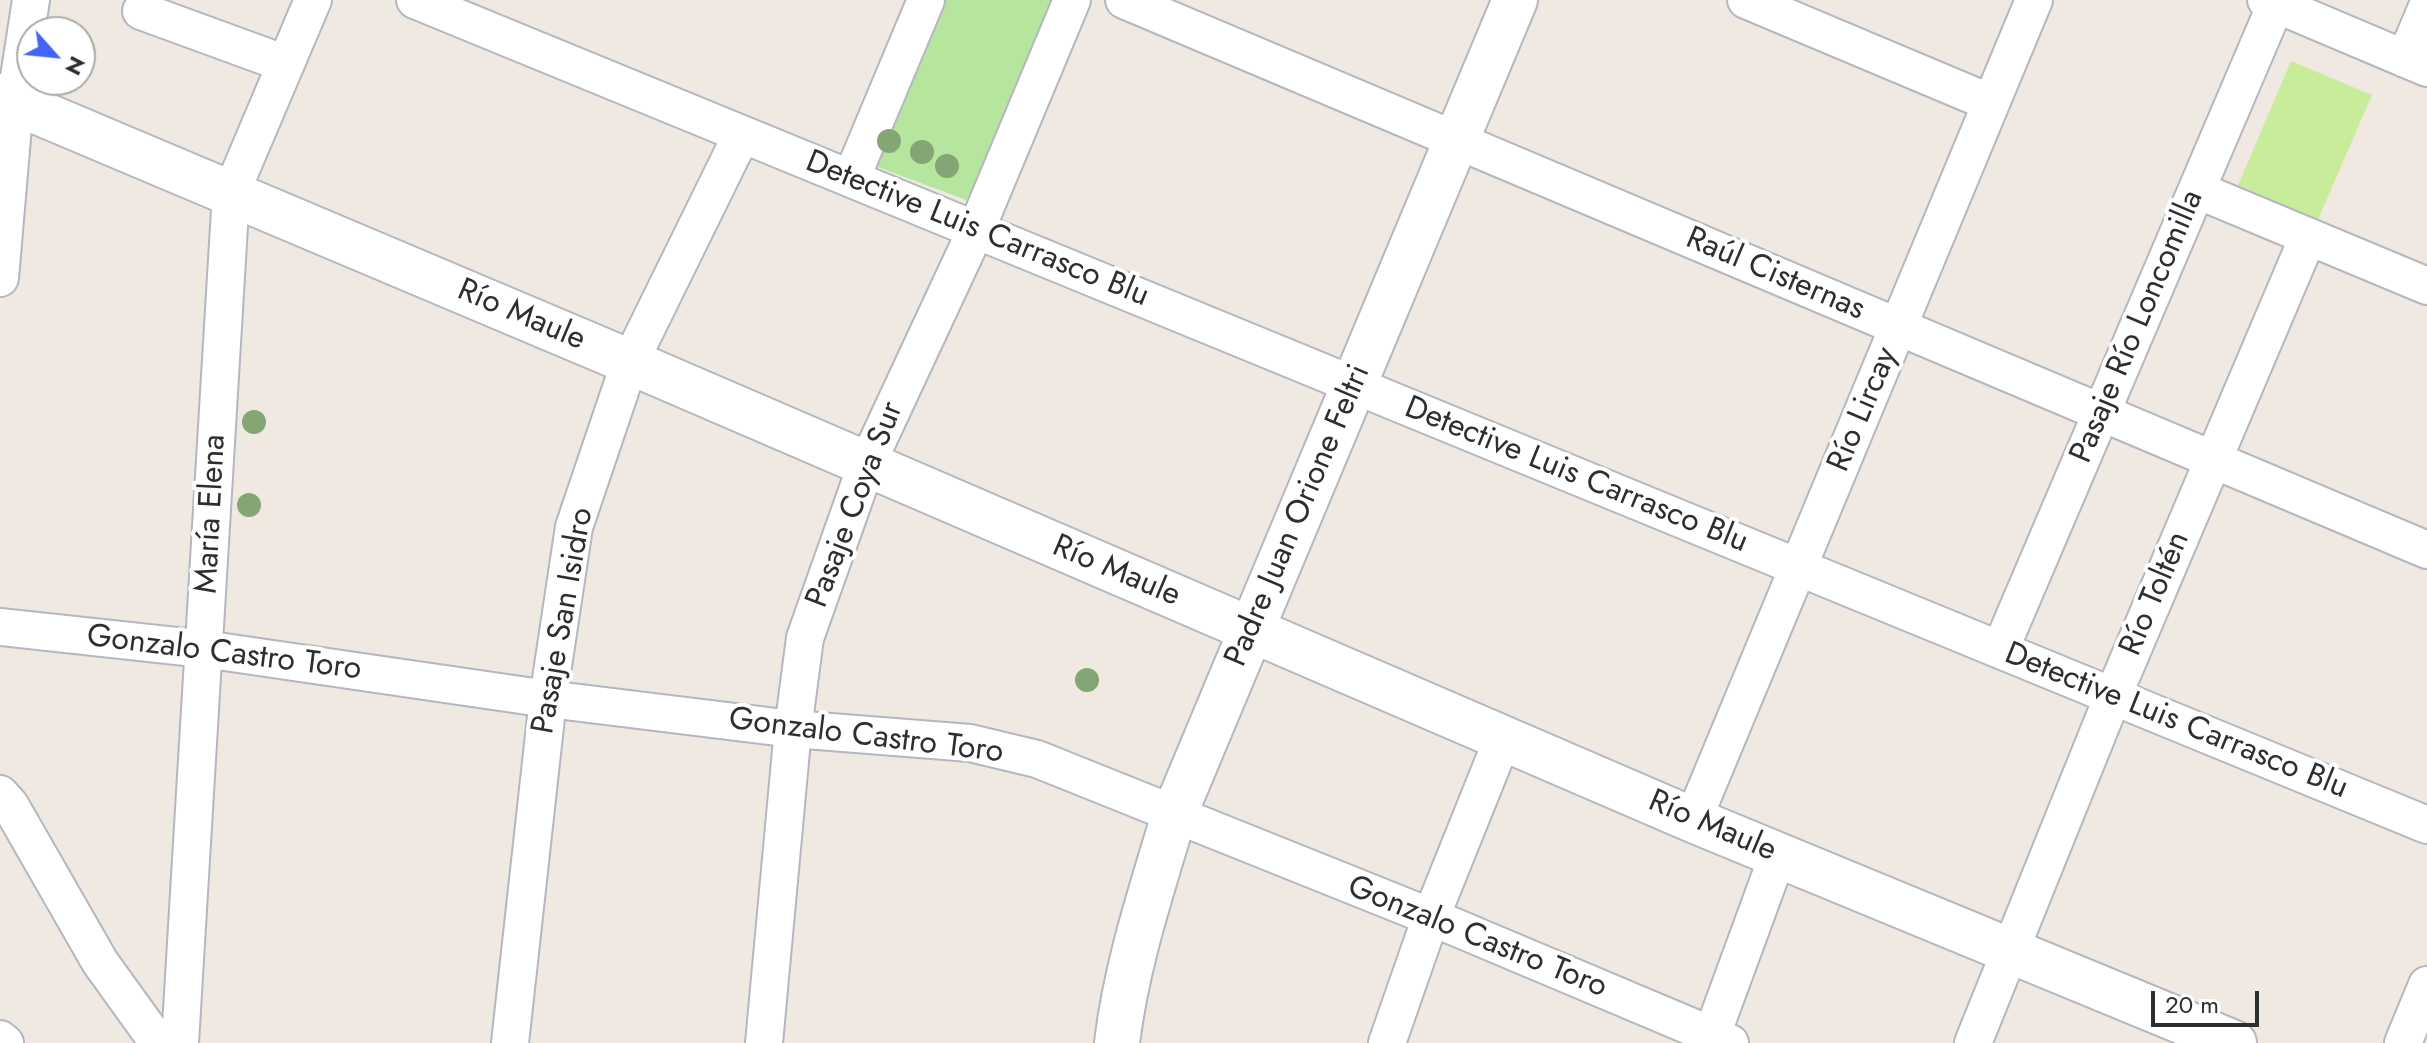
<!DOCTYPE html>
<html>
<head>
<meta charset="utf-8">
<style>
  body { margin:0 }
  #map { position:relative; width:2427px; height:1043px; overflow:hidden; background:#efe9e1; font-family:Jost,sans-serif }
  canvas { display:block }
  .north { position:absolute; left:16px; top:16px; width:80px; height:80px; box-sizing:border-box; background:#fff; border:2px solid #ababab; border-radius:50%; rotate:117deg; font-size:22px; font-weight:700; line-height:32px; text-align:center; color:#2e2e2e }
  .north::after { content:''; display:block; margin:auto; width:28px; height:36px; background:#4264fb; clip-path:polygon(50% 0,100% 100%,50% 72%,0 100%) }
  .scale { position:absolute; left:2151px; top:991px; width:108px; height:36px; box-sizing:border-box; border:4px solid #2e2e2e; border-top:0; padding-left:10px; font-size:24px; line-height:28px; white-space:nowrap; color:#2e2e2e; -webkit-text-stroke:6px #fff; paint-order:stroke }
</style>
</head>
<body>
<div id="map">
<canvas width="2427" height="1043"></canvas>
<div class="north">N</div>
<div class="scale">20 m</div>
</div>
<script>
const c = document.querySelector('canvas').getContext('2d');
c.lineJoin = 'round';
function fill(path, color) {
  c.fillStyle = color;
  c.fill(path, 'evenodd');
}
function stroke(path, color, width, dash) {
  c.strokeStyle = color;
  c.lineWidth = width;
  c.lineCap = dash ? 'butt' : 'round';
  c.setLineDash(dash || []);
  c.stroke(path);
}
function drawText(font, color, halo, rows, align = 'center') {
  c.font = font + ' Jost,sans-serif';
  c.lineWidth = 8;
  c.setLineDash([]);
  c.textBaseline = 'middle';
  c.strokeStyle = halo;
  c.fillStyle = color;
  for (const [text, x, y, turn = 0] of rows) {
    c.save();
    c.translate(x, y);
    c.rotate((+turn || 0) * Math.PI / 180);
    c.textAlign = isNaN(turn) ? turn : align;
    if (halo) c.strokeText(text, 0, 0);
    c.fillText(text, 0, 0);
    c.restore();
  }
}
fill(new Path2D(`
  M945 0H1054L969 201 875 166Z`), '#b6e59e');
fill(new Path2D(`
  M2291 61 2372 95 2316 224 2236 190Z`), '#c9ec9a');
const street = new Path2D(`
  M415 0 2427 825
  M1124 0 2427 550
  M1746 0 1991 103
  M2266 0 2427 68
  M141 11 286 64
  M2405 59 2427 7
  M851 179 926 0
  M2197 190 2427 286
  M0 278 15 103 31 0
  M0 627 204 649 548 699 793 729 970 743 1037 759 1431 917 1730 1043
  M2000 650 2276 4
  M0 794 10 805 100 962 154 1037 164 1043
  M1693 820 2034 0
  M0 1039 5 1043
  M180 1043 231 193 313 0
  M510 1043 548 699 574 527 630 362 742 134
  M764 1043 793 729 805 638 866 466 976 230 1072 0
  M1387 1043 1431 917 1503 738
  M1709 1043 1778 855
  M1973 1043 2113 696 2308 237
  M2403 1043 2427 985`);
const secondary = new Path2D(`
  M0 96 630 362 1693 820 2234 1043
  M1117 1043C1126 966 1152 889 1174 815L1515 0`);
stroke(street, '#b4b7c1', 40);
stroke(secondary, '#b4b7c1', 48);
stroke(street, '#fff', 36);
stroke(secondary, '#fff', 44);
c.fillStyle = '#84a574';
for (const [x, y] of [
  [889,141],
  [922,152],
  [947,166],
  [254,422],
  [249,505],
  [1087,680]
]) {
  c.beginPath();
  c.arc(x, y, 12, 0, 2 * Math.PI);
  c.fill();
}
drawText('32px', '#2e2e2e', '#fff', [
  ["Detective Luis Carrasco Blu",977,230,22],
  ["Raúl Cisternas",1775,275,23],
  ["Río Maule",521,316,23],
  ["Pasaje Río Loncomilla",2138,327,-67],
  ["Río Lircay",1864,410,-67],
  ["Detective Luis Carrasco Blu",1576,476,22],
  ["Pasaje Coya Sur",856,505,-69],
  ["María Elena",212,514,-87],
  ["Padre Juan Orione Feltri",1299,516,-67],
  ["Río Maule",1116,572,23],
  ["Río Toltén",2156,594,-67],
  ["Pasaje San Isidro",564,621,-80],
  ["Gonzalo Castro Toro",224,654,7],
  ["Detective Luis Carrasco Blu",2176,722,22],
  ["Gonzalo Castro Toro",866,737,7],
  ["Río Maule",1712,827,23],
  ["Gonzalo Castro Toro",1477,938,22]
]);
</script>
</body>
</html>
